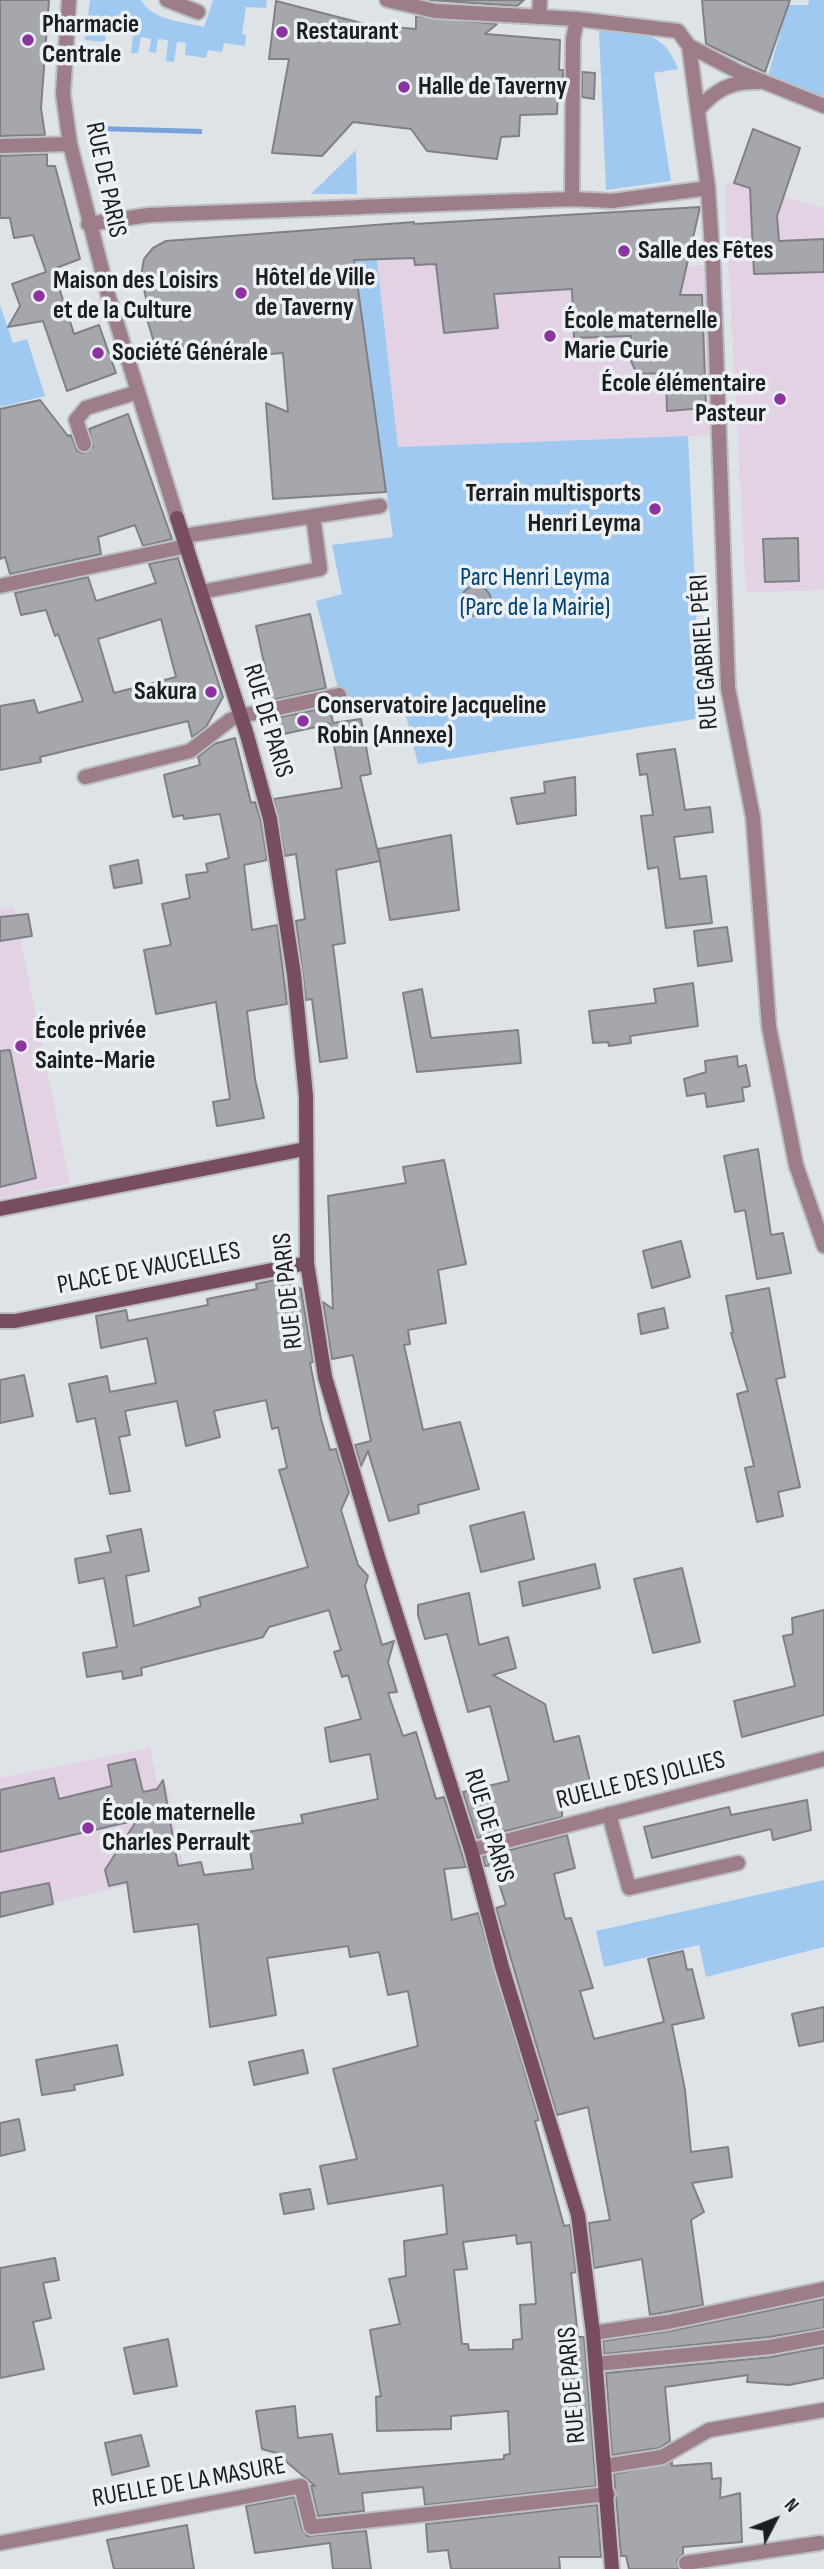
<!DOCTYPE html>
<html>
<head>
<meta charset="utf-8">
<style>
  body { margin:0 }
  #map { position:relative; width:824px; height:2569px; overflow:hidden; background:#dee3e8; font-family:"Sofia Sans Condensed",sans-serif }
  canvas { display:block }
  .north { position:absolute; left:740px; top:2485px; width:70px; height:70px; -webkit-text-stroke:5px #ebf0f5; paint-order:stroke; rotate:48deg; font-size:19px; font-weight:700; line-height:28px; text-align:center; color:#1b1d1e }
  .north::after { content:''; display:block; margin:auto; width:24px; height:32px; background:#1b1d1e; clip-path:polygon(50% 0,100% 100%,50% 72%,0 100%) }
</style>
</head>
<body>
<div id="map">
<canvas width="824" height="2569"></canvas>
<div class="north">N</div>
</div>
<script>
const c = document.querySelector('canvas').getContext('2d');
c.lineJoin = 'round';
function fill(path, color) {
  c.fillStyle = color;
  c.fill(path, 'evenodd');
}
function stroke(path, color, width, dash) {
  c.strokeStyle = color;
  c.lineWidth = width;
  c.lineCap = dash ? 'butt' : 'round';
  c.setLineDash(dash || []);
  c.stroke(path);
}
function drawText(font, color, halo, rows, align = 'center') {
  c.font = font + ' "Sofia Sans Condensed",sans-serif';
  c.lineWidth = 7;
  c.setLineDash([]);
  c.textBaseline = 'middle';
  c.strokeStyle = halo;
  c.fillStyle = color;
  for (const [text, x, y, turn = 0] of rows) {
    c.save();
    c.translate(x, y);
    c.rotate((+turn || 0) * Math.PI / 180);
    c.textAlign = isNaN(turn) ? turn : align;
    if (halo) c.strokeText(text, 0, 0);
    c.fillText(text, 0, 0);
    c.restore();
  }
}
fill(new Path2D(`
  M734 183 824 208V590L746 592 724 185Z
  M414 222 533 292 646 284V270L713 264 719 435 398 447 373 226Z
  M14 907 70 1183 0 1199V909Z
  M150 1748 157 1784H166L185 1872 0 1915V1778Z`), '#e3d2e3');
fill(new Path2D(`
  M90 0H141C151 20 184 22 204 27L213 0H267L266 8 246 7 242 34 246 35 245 46 224 43 222 52 208 50 206 58 185 55 186 43 177 42 174 62 166 61 168 40 158 39 156 53 149 52 151 39 141 37 138 53H131L133 35 106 31 105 42 85 40Z
  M809 0H824V106L766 83 788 5H808Z
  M599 31C637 32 664 29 678 69L654 73 671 181 606 190Z
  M356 150 357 194H311Z
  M373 226 398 447 688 436 701 718 418 764 404 708 345 717 316 601 342 594 332 545 393 537 349 227Z
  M0 305 13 343 27 339 45 396 0 407Z
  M824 1880V1947L706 1977 699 1945 604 1967 596 1931Z`), '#a0c9f2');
fill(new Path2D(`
  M96 126 202 129V134L97 131Z`), '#78a2d9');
const building = new Path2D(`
  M0 0H49L41 108 45 135 0 136Z
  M430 0H524L517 6Z
  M702 0H790L765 72 706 44Z
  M276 1 369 25 416 29V16L497 24 485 34 560 40 559 70H563V95L558 94 557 114 520 115 519 136 501 137 497 159 427 151 411 129 353 122 322 156 272 153 289 59H269Z
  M582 72 595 73 594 99 582 97Z
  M753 129 800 148 777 216 779 241 824 239V272L754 274 750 188 734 183Z
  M47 154V166H55L80 259 53 269 74 334 99 325 116 373 67 391 43 321 8 327 20 306 12 284 46 272 33 235 14 238 10 218H0V156Z
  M700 207 680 295H702L706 408 667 411 666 373 637 374 631 361V336L574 338 572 289 494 294 498 328 444 333 436 264 415 265 414 258 354 260 386 492 273 499 266 403 288 412 283 353 194 360 192 347 156 349 144 309 148 307 141 276 144 259 153 248 166 241 414 222V224Z
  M40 400 68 436 71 435 77 451 83 453 93 447 89 429 128 414 172 539 143 546 135 525 98 537 101 554 10 574 5 557 0 559V409Z
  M798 538 799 581 765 582 763 539Z
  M178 558 223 697 206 727 192 737 188 721 40 757 41 762 0 770V706L34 700 38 713 83 701 58 634 55 636 46 610 21 615 15 593 88 577 96 601 156 583 149 564ZM161 619 176 677 114 693 98 639Z
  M461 601a15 15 0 1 1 30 0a15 15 0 1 1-30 0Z
  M310 614 326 688 272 700 256 626Z
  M330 707 333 723 361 719 371 774 360 776 380 861 336 870 345 943 333 945 347 1058 320 1062 312 999 306 1000 296 921 305 919 296 854 285 856 274 799 342 788 330 724 279 735 276 718Z
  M235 738 251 803 255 802 261 821 267 860 244 865 252 930 277 925 287 1004 247 1011 255 1079 264 1118 217 1126 213 1102 230 1099 216 1002 156 1014 144 950 171 945 162 904 190 898 186 875 208 872 206 864 229 858 220 814 184 819 183 815 173 817 164 775 200 765 198 757 214 744Z
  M675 749 685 810 710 807 713 832 674 837 680 879 706 876 712 923 666 928 658 867 648 869 641 816 653 815 647 774 640 775 637 754Z
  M575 777 576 815 517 824 511 798 545 793 544 782Z
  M451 835 459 910 390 920 378 849Z
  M138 860 142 883 114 888 110 866Z
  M28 914 32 936 0 941V917Z
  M727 927 732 961 698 966 694 931Z
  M693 983 698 1026 630 1036 631 1043 609 1046 608 1042 593 1043 589 1011 656 1003 654 989Z
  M422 989 431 1038 518 1030 521 1063 417 1072 403 993Z
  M10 1050 36 1178 0 1187V1051Z
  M737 1056 738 1067 746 1065 750 1086 742 1088 744 1101 707 1107 705 1093 687 1096 684 1079 706 1072 705 1061Z
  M758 1149 771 1235 783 1233 791 1273 757 1279 745 1210 735 1212 724 1156Z
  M444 1160 466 1264 438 1270 446 1323 408 1330 410 1344 404 1345 423 1430 460 1422 479 1489 418 1505 419 1513 389 1521 368 1451 361 1466 355 1445 371 1441 353 1355 332 1359 323 1302 333 1309 328 1196 406 1183 403 1167Z
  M681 1241 690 1277 652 1288 643 1251Z
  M284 1278 301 1289 313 1362 310 1363 321 1419 330 1450 336 1449 349 1492 341 1510 358 1565 368 1576 365 1586 382 1645 394 1641 388 1662 397 1692 388 1693 403 1736 416 1732 436 1799 444 1797 466 1867 444 1869 452 1920 478 1913 539 2120 535 2121 564 2226 570 2225 576 2272 571 2273 578 2337H584L596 2486 425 2505 423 2487 362 2493 364 2511 318 2516 311 2486H315L276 2453 262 2449 256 2411 295 2406 298 2438 332 2434 339 2474 504 2459V2455L510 2454 508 2411 451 2416V2429L377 2431 376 2397 381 2396 370 2330 400 2324 389 2279 406 2276 404 2241 447 2234 443 2185 328 2204 320 2166 357 2159 333 2069 418 2046 408 1991 388 1995 379 1952 350 1957 348 1946 267 1958 276 2015 210 2027 198 1924 134 1932 127 1882 109 1886 105 1870 137 1820 0 1852V1790L54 1778 59 1799 112 1786 108 1765 135 1759 143 1792 157 1789 163 1780 178 1866 201 1862 204 1875 253 1869 247 1832 303 1823 301 1815 378 1799 370 1754 330 1762 325 1728 361 1719 348 1675 342 1677 334 1652 341 1650 329 1610 269 1627 263 1637 256 1639 141 1668 142 1675 123 1679 122 1671 87 1677 83 1653 117 1647 104 1578 79 1583 75 1559 111 1552 107 1536 141 1529 149 1571 126 1576 134 1626 201 1606 199 1598 308 1567 279 1470 287 1468 278 1427 272 1429 266 1400 214 1411 220 1437 186 1446 177 1401 125 1411 130 1435 119 1437 130 1491 110 1494 95 1418 77 1422 69 1384 107 1376 110 1392 156 1383 147 1338 101 1348 96 1316 126 1310 128 1321 208 1305 207 1299 257 1289 256 1284ZM516 2235 517 2244 531 2242 536 2304 520 2305 522 2339 513 2340V2349L469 2350 468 2344H462L454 2270 467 2269 463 2242Z
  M769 1288 785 1377 776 1379 800 1487 778 1492 783 1516 757 1522 745 1468 754 1466 737 1394 748 1391 731 1333H733L726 1296Z
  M664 1308 668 1328 641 1334 638 1314Z
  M24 1375 33 1416 0 1423V1380Z
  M524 1512 534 1559 481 1572 470 1526Z
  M595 1564 600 1588 523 1606 519 1582Z
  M682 1568 700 1642 653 1653 634 1579Z
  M469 1593 479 1645 508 1637 516 1668 493 1675 545 1704 554 1742 579 1736 593 1794 562 1801V1817L477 1838 463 1792 509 1781 490 1706 468 1712 447 1634 425 1639 418 1615V1605Z
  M824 1610V1715L742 1737 734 1701 795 1686 783 1636 793 1634 792 1618Z
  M807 1800 811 1830 773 1840 771 1829 652 1858 644 1827 729 1807 731 1815Z
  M567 1835 575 1868 554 1874 565 1919 571 1918 592 1985 593 1988 580 1991 594 2039 664 2022 648 1959 683 1951 687 1970 692 1969 704 2018 672 2025 685 2090 691 2152 728 2147 732 2177 692 2183 704 2212 691 2220 703 2305 650 2315 642 2259 594 2268 589 2223 610 2220 588 2107 557 2115 496 1908 506 1905 493 1865 485 1866 483 1857Z
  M49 1883 53 1904 0 1917V1893Z
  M824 2007V2041L799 2046 792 2014Z
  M117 2045 123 2075 74 2085 75 2090 42 2095 36 2060Z
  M303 2050 308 2073 254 2085 249 2062Z
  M19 2119 25 2150 0 2156V2123Z
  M310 2189 314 2209 284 2214 280 2194Z
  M55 2258 59 2280 43 2283 51 2318 33 2322 44 2369 0 2378V2268Z
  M824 2299V2328L769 2337 604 2354 603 2341 670 2331Z
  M168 2339 177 2386 134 2394 124 2348Z
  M824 2347V2378L789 2385 747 2382 748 2375 665 2387 670 2441 659 2448 612 2455 606 2373 771 2357Z
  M141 2435 149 2466 112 2475 105 2443Z
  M672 2462V2466L711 2463 712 2479 721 2478 720 2498 740 2493 742 2542 683 2547V2554L677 2560 679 2569H629L626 2556H621L614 2474Z
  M294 2497 302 2529 307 2536 366 2531 371 2569H333L330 2543 255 2553 246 2506Z
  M597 2505 601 2557H559L560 2569H451L448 2550 428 2552 426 2524Z
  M187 2525 194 2569H114L107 2540Z`);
fill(building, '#a6a7ad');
stroke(building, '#808086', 2);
const lane = new Path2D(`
  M167 0 198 12
  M84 444 76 420 86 408 138 392
  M183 536 380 506
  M201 592 320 569 313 516
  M85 777 190 751 230 720 241 716 339 695
  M609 1814 629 1888 738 1863
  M593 2333 668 2322 824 2289
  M596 2364 770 2347 824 2337
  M605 2466 662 2457 709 2430 824 2410
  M0 2543 301 2486 311 2527 608 2494
  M686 2563 820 2543`);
const street = new Path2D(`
  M69 0 63 94 70 144 109 298 177 518
  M387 0 435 11 577 19 678 31 689 46 708 188 713 264 728 688 753 817 769 1027 796 1165 824 1246
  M539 17 540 0
  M689 46 739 72 824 106
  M698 110C715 90 731 81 758 82
  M0 146 70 144
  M572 199 573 39 577 19
  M358 207 572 199 612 201 708 188
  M88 224 149 215 363 207
  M0 586 187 546
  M471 1850 824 1759`);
const secondary = new Path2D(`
  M177 518 247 735 270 819 294 974 306 1096 307 1263 325 1377 378 1557 471 1850 502 1967 578 2215 593 2333 612 2569
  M0 1209 305 1149
  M0 1321H15L307 1263`);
stroke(lane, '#bbbfc4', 18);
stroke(street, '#bbbfc4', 18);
stroke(secondary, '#bbbfc4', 18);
stroke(lane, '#9c7d89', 14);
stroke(street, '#9c7d89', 14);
stroke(secondary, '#784d5f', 14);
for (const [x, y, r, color] of [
  [282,32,7,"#8c339f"],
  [28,40,7,"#8c339f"],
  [404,87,7,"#8c339f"],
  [624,251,7,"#8c339f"],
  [241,293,7,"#8c339f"],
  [39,296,7,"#8c339f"],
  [550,336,7,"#8c339f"],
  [98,353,7,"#8c339f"],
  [780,399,7,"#8c339f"],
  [655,509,7,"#8c339f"],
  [211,692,7,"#8c339f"],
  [303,721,7,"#8c339f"],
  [21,1046,7,"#8c339f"],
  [88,1828,7,"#8c339f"]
]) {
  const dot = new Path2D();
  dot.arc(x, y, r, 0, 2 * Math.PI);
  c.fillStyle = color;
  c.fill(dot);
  stroke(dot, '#ebf0f5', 2.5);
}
drawText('bold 26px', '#1b1d1e', '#ebf0f5', [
  ["Pharmacie",42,25],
  ["Centrale",42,55],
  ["Restaurant",296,32],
  ["Halle de Taverny",418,87],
  ["Salle des Fêtes",638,251],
  ["Hôtel de Ville",255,278],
  ["de Taverny",255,308],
  ["Maison des Loisirs",53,281],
  ["et de la Culture",53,311],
  ["École maternelle",564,321],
  ["Marie Curie",564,351],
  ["Société Générale",112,353],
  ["École élémentaire",766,384,"right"],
  ["Pasteur",766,414,"right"],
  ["Terrain multisports",641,494,"right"],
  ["Henri Leyma",641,524,"right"],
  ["Sakura",197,692,"right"],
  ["Conservatoire Jacqueline",317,706],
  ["Robin (Annexe)",317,736],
  ["École privée",35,1031],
  ["Sainte-Marie",35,1061],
  ["École maternelle",102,1813],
  ["Charles Perrault",102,1843]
], 'left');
drawText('26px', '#1b1d1e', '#ebf0f5', [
  ["RUE DE PARIS",105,180,78],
  ["RUE GABRIEL PÉRI",705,652,-94],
  ["RUE DE PARIS",267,721,73],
  ["PLACE DE VAUCELLES",149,1269,-11],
  ["RUE DE PARIS",289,1291,-96],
  ["RUELLE DES JOLLIES",641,1781,-14],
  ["RUE DE PARIS",488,1826,73],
  ["RUE DE PARIS",573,2385,-95],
  ["RUELLE DE LA MASURE",189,2483,-10]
]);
drawText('26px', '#02406f', '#ebf0f5', [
  ["Parc Henri Leyma",535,578],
  ["(Parc de la Mairie)",535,608]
]);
</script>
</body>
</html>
